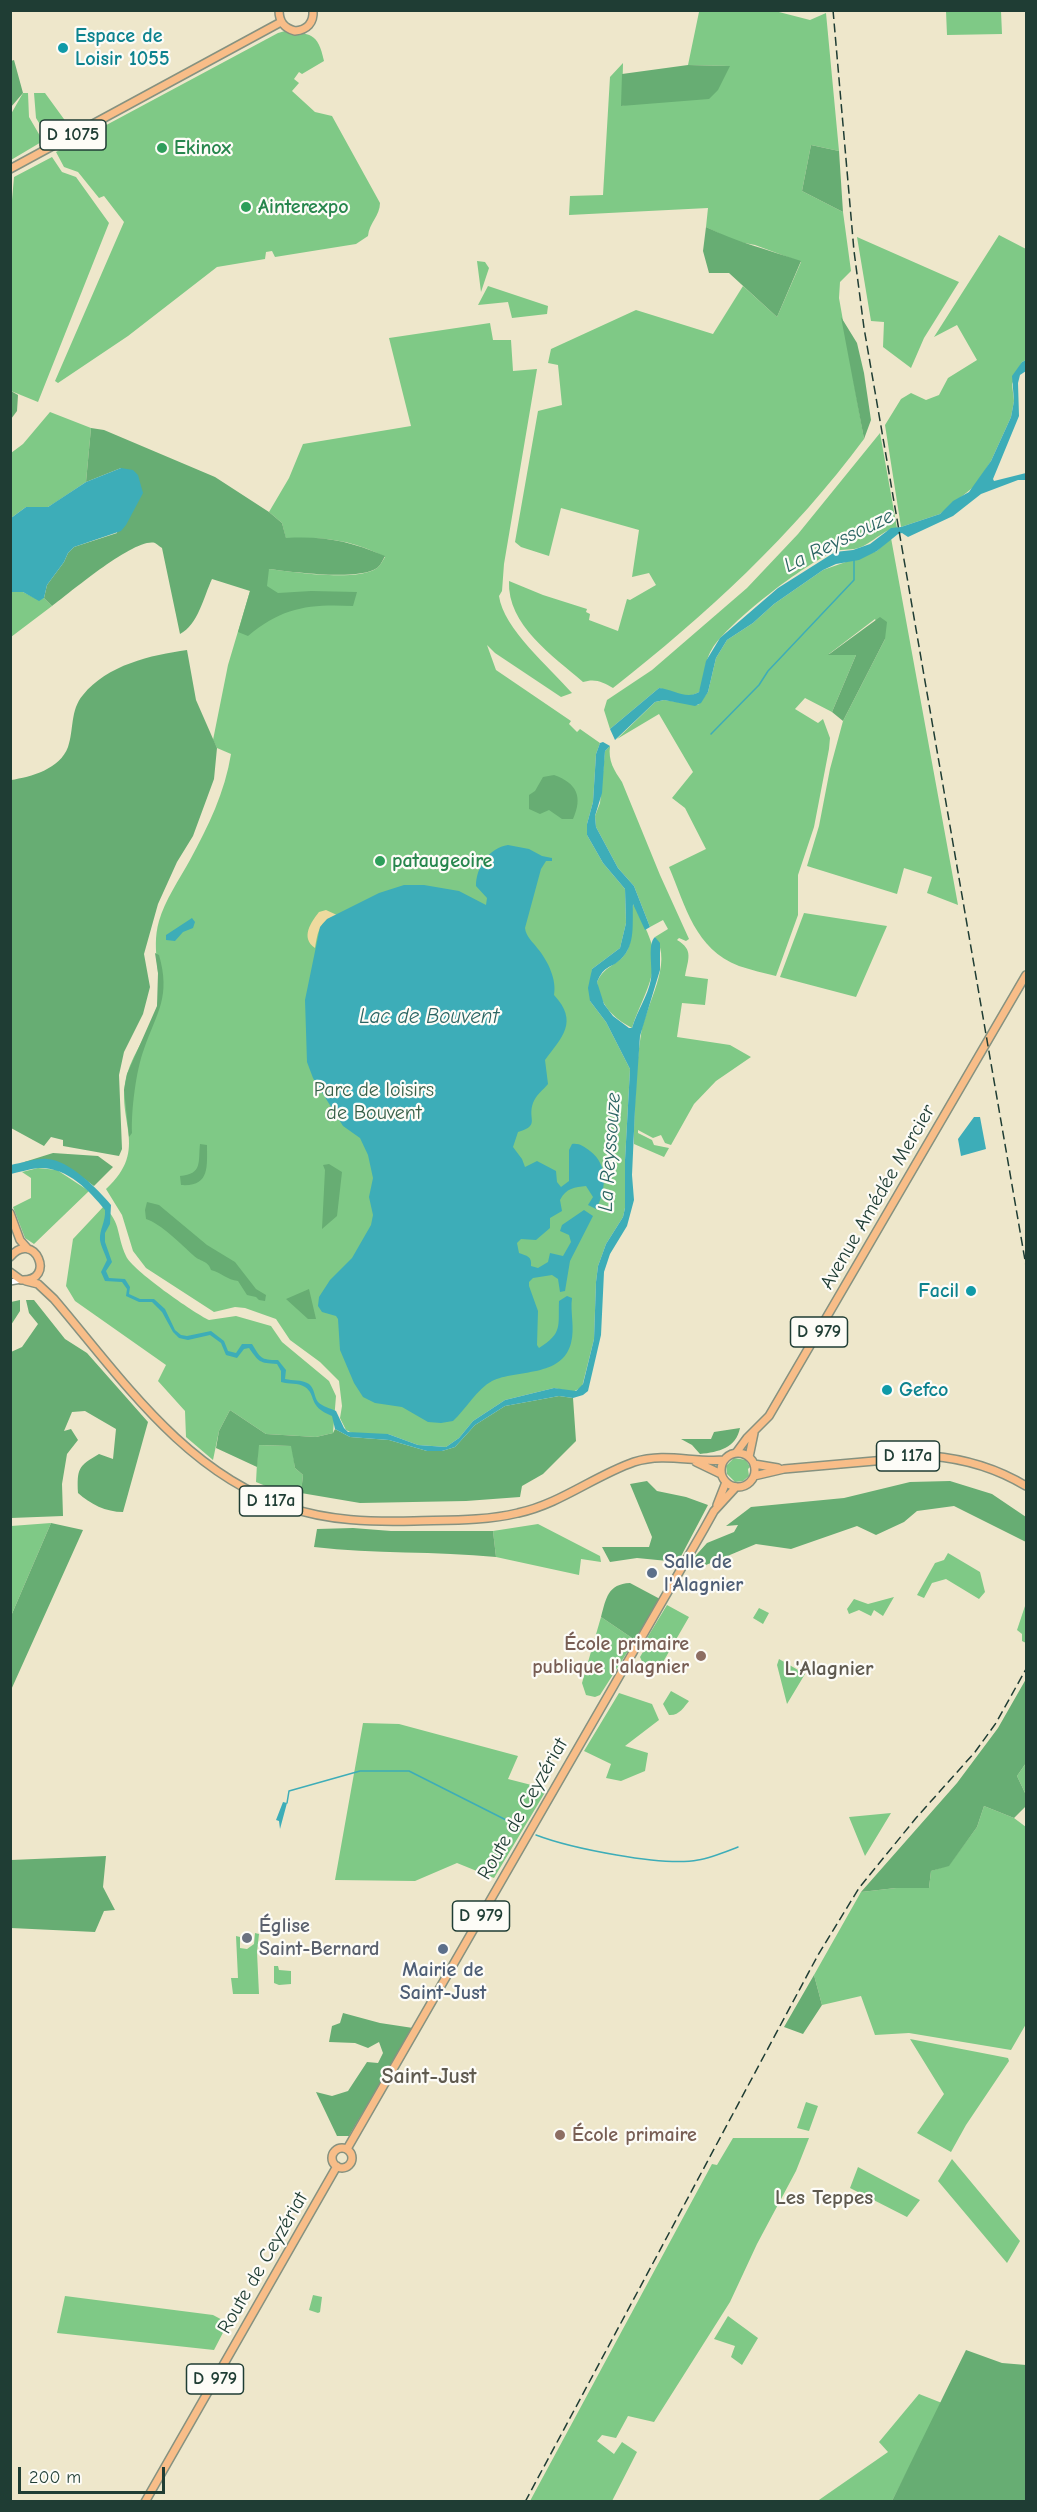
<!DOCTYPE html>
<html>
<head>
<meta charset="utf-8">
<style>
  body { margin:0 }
  #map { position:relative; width:1037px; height:2512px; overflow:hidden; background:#eee7cb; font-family:"Comic Neue",sans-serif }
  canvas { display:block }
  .frame { position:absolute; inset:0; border:12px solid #1f3d34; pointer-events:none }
  .scale { position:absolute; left:18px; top:2467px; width:147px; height:27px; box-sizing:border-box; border:3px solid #1f3d34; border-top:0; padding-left:8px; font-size:18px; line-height:21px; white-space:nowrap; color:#1f3d34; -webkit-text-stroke:4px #fdfcf7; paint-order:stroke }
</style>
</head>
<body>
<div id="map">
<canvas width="1037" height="2512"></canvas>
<div class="frame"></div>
<div class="scale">200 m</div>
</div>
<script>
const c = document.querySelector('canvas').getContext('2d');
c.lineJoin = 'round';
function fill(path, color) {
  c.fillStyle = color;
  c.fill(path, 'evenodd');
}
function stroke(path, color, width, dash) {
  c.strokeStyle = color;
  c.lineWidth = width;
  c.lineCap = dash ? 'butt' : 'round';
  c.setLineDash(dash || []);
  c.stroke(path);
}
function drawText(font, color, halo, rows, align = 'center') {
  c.font = font + ' "Comic Neue",sans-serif';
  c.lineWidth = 4.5;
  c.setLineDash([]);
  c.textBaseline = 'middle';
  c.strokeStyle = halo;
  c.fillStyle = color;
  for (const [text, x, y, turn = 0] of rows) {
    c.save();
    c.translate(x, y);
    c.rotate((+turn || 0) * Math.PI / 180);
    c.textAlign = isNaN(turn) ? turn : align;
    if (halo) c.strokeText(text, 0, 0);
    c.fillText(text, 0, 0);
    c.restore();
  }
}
fill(new Path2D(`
  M775 11 810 20 826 13 839 151 811 145 802 191 843 212 851 271 840 282 839 298 864 439C793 535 706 615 613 688 603 682 595 678 583 682 553 656 507 625 509 581L543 595 587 609 586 612 590 614 589 620 618 631 627 599 630 600 656 585 649 573 632 577 639 530 561 508 549 556 521 547 515 542 538 411 562 405 558 365 548 363 551 349 636 310 713 334 743 286 777 317 801 262 755 245 734 241 706 227 708 208 569 215 570 196 603 195 610 77 623 63 622 106 729 66 688 65 699 12Z
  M946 11H1001L1002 34 947 35Z
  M285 31C310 34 318 32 324 61L302 74 299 72 294 79 299 83 292 91 315 112 332 116 380 203C380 216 369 223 368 236L356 244 275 257 272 251 266 252 265 259 217 267 128 336 58 383 55 381 124 222 104 196 99 198 78 172 64 167 56 152 278 33Z
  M23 93H28L29 117 43 141 11 160V114Z
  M34 93H45L69 126 49 139 36 118Z
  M52 157 62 172 76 177 109 223 38 402 11 391 10 223 14 177Z
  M999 235 1026 249V360L1022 362 1012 384 1014 401 1011 417 991 461 976 485 940 514 901 527 885 425 901 399 911 393 926 400 939 395 948 378 977 360 957 325 934 337Z
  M857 237 959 282 924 338 911 368 883 347 884 322 871 321Z
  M477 261 485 262 489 268 481 292Z
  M488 286 548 306 547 314 512 318 508 302 478 305Z
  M490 323 493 340H511L513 371 537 369 504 564 502 591 499 596C503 628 550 668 572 693L561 697 495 653 487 645 496 670 571 721 569 724 577 732 580 729 600 743 596 754 593 802 587 824V835L603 863 625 889 626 923 620 948 592 969 590 1001 606 1022 630 1069 625 1160V1208L623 1217 606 1244 598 1266 596 1282 594 1339 582 1387 573 1392 554 1388 505 1400 473 1421 459 1438 446 1447 418 1445 388 1434H354L346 1430 340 1418 342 1406 339 1381 320 1362 290 1340 276 1319 245 1308 235 1307 214 1312 146 1268 133 1251 122 1215 106 1189C151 1148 114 1120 127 1074 134 1051 151 1030 157 1007 164 979 150 952 159 921 165 900 179 880 190 860 208 827 225 792 231 754L217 748 213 740 228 665 250 591 269 569C293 572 357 582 377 568 380 566 383 560 385 557 353 540 321 536 286 539L282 523 269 512 289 478 303 444 411 426 389 338Z
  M50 412 91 428 86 482 56 502 48 507H26L11 518V453L23 444Z
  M880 433 897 528C886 528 872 543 861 547 852 551 843 548 834 552 805 563 728 623 712 649 703 663 705 683 699 692 687 700 671 692 659 688L610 729 604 710 607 700 652 670 747 588 798 534Z
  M891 538 958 905 927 893 932 877 904 868 897 894 807 866 819 826 830 769 843 721 885 639 875 619 829 654 856 655 832 712 805 698 795 709 818 723 823 719 830 738 829 749 814 827 798 875V915L776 976C764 973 751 970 739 966 695 949 686 907 669 867L706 849 685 808 672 798 693 772 659 714 617 739 655 702 664 700 698 705 708 692 716 658 727 640 753 623 774 604 823 570 877 551Z
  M10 592H23L39 600 44 598 52 606 11 637Z
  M610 746C608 761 614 770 622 782L660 875 689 939 686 941 679 938 677 940C694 950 688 959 685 976L708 979 705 1005 682 1003 677 1037 730 1045 751 1057 716 1081 694 1104 671 1145 665 1143 661 1135 653 1138 638 1130V1133L652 1140 654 1145 669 1148 664 1157 634 1144V1131C635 1099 636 1066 641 1034 645 1006 674 963 655 937L668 929 663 920 650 927 634 886 618 868 596 827 595 816 600 803 605 751Z
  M634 903C639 916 647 929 651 942 661 973 640 1001 632 1028 613 1018 600 1005 597 982 606 963 620 966 628 949 634 935 628 916 634 903Z
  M804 913 887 926 856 997 780 977Z
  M38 1168 57 1170 89 1191 34 1244 25 1238 13 1207 31 1198V1178L22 1172Z
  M104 1206C122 1225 116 1234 126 1256 132 1270 194 1313 209 1320L236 1316 271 1326 282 1342 329 1381 336 1396 333 1433 316 1437 266 1434 230 1410 219 1431 213 1460 186 1437 185 1411 158 1381 166 1365 75 1301 66 1286 73 1239Z
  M258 1445 292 1446 295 1468 303 1475 301 1493 297 1499 256 1482Z
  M734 1458 746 1460 750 1467 748 1469 749 1476 743 1481 735 1482 727 1474 726 1466Z
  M51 1523 11 1616V1526Z
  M538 1524 600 1556 601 1562 581 1559 579 1575 496 1557 493 1531Z
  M948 1553 980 1572 985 1592 979 1599 946 1579 932 1583 924 1598 917 1595 935 1563 944 1560Z
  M894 1597 883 1616 874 1610 871 1616 859 1610 849 1614 847 1609 854 1599 868 1604Z
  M1026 1603V1643L1022 1641V1634L1017 1630Z
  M667 1605 689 1617 659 1669 652 1671 644 1666 640 1657 650 1640 647 1638Z
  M759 1608 769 1613 763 1624 753 1618Z
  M601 1617 635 1640 600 1695 595 1697 586 1695 582 1683Z
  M779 1659 805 1674 787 1704 777 1665Z
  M671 1691 689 1701C684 1707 679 1716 669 1715L663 1704Z
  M619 1693 652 1704 659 1720 625 1746 648 1753 645 1771 621 1781 606 1778 611 1764 584 1751Z
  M363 1723 399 1724 518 1756 508 1779 547 1789 494 1878 457 1863 415 1881 335 1880Z
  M1026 1763V1795L1017 1776Z
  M984 1806 1014 1818 1026 1827V2024L1011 2050 909 2033 875 2035 861 1996 822 2005 814 1975 861 1892 896 1888H929L931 1871 949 1865 977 1827Z
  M891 1813 865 1856 849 1817Z
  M255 1933 259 1934 257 1952 259 1994H233L231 1978H238L236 1936 240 1937V1948L247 1949 254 1944Z
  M274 1966H278L279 1970 291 1971V1984L279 1985 274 1983Z
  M910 2039 1008 2058 1009 2061 966 2125 951 2152 917 2133 944 2094Z
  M806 2102 818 2106 809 2131 797 2128Z
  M733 2138H809L796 2171 757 2244 730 2302 654 2422 628 2416 616 2438 602 2435 597 2441 614 2454 622 2442 637 2452 612 2501H530L712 2164 717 2165Z
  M952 2159 1020 2241 1007 2263 938 2181Z
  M858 2167 920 2200 907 2217 850 2188Z
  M313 2295 322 2297 320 2312 318 2313 309 2310Z
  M65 2296 213 2315 228 2323 214 2350 57 2333Z
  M728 2316 758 2338 742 2365 731 2357 735 2346 714 2339Z
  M919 2394 942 2403 892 2501 816 2502 888 2452 879 2442Z`), '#7fc986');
fill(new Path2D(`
  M14 60 23 93 11 107V61Z
  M688 65 730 66 718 90 709 99 621 106 622 74Z
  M811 145 839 151 843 212 802 191Z
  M706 227C736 242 769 250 801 261L777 317 729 273H709L703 251Z
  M841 317 857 343 864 373 871 420 864 439Z
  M11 391 18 395 17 411 11 419Z
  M91 428 104 430 215 477 269 512 282 523 286 538C325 536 349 541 385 556 383 560 380 566 377 568 358 581 293 572 269 569L267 586 278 593 311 591 357 592 353 606C309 604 283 607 248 636L238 632 250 591 212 579C204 596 198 625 180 634L162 548C162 548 155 543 155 543 135 537 70 593 52 606L44 598 47 585 64 562 68 553 74 547 117 533 121 468 86 482Z
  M880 617 887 622 885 639 843 721 832 712 856 655H828Z
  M187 650 196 700 217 748 214 779 193 836 177 862 158 904 144 954 150 987 143 1014 124 1052 119 1075 122 1149 119 1156 63 1146V1140L51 1137 44 1146 11 1128V780C31 777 60 769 68 747 74 730 70 710 83 695 107 665 151 655 187 650Z
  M554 775C577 783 583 797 573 819H562L549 810 540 814 529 809V795L535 791 543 777Z
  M155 953 159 955C171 997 157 1012 144 1049 136 1070 131 1111 132 1133L129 1137 124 1090 127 1074 157 1006 158 973Z
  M200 1144 207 1145C207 1167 210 1187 181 1185L180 1176C203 1174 198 1162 200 1144Z
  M53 1153 98 1156 113 1167 94 1186 75 1172 46 1159 21 1163Z
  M329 1164 342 1172 337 1216 322 1229 325 1170 323 1165Z
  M147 1202 159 1205 207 1245 235 1262 256 1289 266 1295 265 1301 259 1300 256 1297 247 1295 238 1281C227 1280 222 1273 211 1270 208 1260 200 1262 193 1255 182 1245 160 1223 146 1219L145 1210Z
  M309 1289 316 1319H308L286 1299Z
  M20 1300V1311L11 1325V1302Z
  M26 1300H34L65 1339 87 1353 148 1422 123 1512C106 1512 90 1504 78 1493 77 1469 78 1466 99 1454L113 1459 116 1429 85 1411 72 1412 64 1431 71 1429 78 1440 67 1454 62 1484 63 1516 11 1518V1352L22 1347 38 1324 29 1313Z
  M559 1396 573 1398 576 1441 543 1474 522 1486 520 1497 466 1501 360 1503 301 1493 303 1475 295 1468 291 1446 259 1445 257 1467 216 1448 219 1431 230 1410 266 1434 316 1437 333 1433 335 1429 350 1437 389 1440 427 1451H442L455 1447 475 1425 505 1406Z
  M740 1428C736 1448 719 1452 700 1454L692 1445 681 1439H711L714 1432Z
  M647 1481 657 1491 686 1497 708 1505 678 1562 637 1558 610 1562 602 1547H649L652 1537 630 1484Z
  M950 1481 992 1494 1026 1517V1542L954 1506 917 1511 904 1522 876 1535 857 1526 791 1549 756 1544 706 1565 689 1563 707 1543 734 1532 738 1525 726 1526 751 1507 844 1498 910 1482Z
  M51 1523 83 1530 11 1690V1616Z
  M353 1528 391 1531H493L496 1557C436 1551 374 1554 314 1547L317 1529Z
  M630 1583 660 1599 635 1640 601 1617C606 1598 608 1584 630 1583Z
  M1026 1679V1763L1017 1776 1026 1795V1806L1014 1818 984 1806 977 1827 949 1866 931 1871 929 1888H896L861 1892 957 1783 998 1728Z
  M106 1856 103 1887 115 1910 104 1911 95 1932 11 1928V1860Z
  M814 1975 822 2005 803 2034 784 2027Z
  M343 2013 380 2023 413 2028 349 2136H337L316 2092 332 2096 348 2091 367 2062 378 2063 383 2053 379 2042 368 2048 355 2043 329 2042 332 2026 340 2023Z
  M966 2350 1002 2363 1026 2365V2501H892Z`), '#67ad73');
fill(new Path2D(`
  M326 910 337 915C319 921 318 931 315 948 300 938 311 922 319 912Z`), '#eeda9e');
fill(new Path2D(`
  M1026 360V371L1020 375 1018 383 1019 416 993 479 994 481 1026 473V480H1018L981 494 953 516 908 537 902 533 898 534 877 551 859 560 836 564 823 570 774 604 753 623 727 640 716 658 708 692 701 703 695 706 664 700 655 702 615 740 610 729 659 688C673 689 686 700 699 692L706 661 720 638 778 588 835 552 853 550 870 544 891 528 901 527 940 514 953 501 969 492 991 461 1011 417 1014 401 1012 376 1022 362Z
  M121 468 133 470 138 475 143 493 126 525 121 531 74 547 68 553 64 562 47 585 44 598 39 601 23 592H11V518L26 507H48L86 482Z
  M603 742 610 746 605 751 602 793 595 816 596 827 618 868 634 886 650 927 645 930 633 904C632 923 636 945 621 959 609 970 605 964 597 982L604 1004 613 1016 629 1028H632C637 1011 648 996 651 979 653 967 647 944 655 937L660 943V970L640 1036 635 1109 632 1175 634 1200 627 1226 610 1254 604 1272 601 1335 588 1391 583 1395 573 1398 559 1396 505 1406 475 1425 455 1447 442 1451H427L389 1440 350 1437 335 1429 332 1416C307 1406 317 1395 305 1387 297 1382 290 1385 281 1382V1371L277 1364C259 1363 259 1362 249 1348L244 1349 237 1358 226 1355 221 1343 210 1335 188 1340 179 1338 173 1332 162 1312 152 1302H139L126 1296 127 1289 122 1282 105 1281 101 1272 107 1260C105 1253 101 1247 100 1240 99 1230 106 1221 105 1210 89 1190 67 1167 39 1168 29 1169 20 1172 11 1174V1165C22 1163 36 1158 47 1159 69 1160 98 1189 111 1205L110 1224 105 1233V1242L112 1262 106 1271 109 1278 125 1279 130 1287 129 1294 140 1299H154L165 1309 175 1330 181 1335 187 1336 211 1331 224 1341 228 1351 236 1353 242 1344H252C261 1358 260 1360 278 1360L286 1370 285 1379C293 1381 301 1379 309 1384 315 1389 314 1397 318 1402 323 1407 330 1408 336 1411L344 1428 348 1432 388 1434 418 1445 446 1447 459 1438 473 1421 505 1400 554 1388 576 1391 583 1384 594 1339 596 1282 598 1266 606 1244 623 1217 625 1208V1160L630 1069 606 1022 590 1001 588 988 592 969 620 948 626 923 625 889 603 863 587 835V824L593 802 596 754 600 743Z
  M508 845 529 849 542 856 552 858V861H546L541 869 525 928C526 937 533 942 538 949 548 961 557 980 554 995 579 1022 562 1037 545 1060L548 1084C543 1090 536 1095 533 1103 527 1120 541 1125 518 1132L513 1147 522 1159 525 1167 537 1161 556 1171 557 1182 561 1187 569 1181V1150L572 1144C580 1143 584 1147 590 1151 609 1165 606 1191 596 1209L588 1205 593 1197 586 1186C575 1187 566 1188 560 1200L562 1211 550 1218V1228L536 1240 521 1239 517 1243 519 1253C527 1256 532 1256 531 1266L538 1268 548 1262 550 1253 563 1256 571 1242 569 1235 560 1231 562 1225 584 1210 593 1216 570 1261 565 1291 560 1292 558 1279 552 1275 533 1278 529 1282V1286L538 1311 537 1345 539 1348C563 1333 558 1326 559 1301L567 1296 572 1298C570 1312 575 1328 571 1343 562 1378 517 1369 492 1381 477 1389 466 1409 453 1421L441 1423 428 1422 402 1407 375 1403 363 1397 354 1383 340 1350 338 1319 336 1316 322 1312 318 1306 319 1297 330 1280 352 1258 371 1225 373 1215 369 1197 373 1178 368 1155 360 1138 343 1126 313 1078 307 1062 305 1000 320 927 327 919 379 893 404 885H424L459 891 486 905 487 898 476 886C476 867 489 848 508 845Z
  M192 918 195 922 193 928 183 932 175 941 166 940V935Z
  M974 1117H980L986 1149 961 1156 958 1139Z
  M283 1802 287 1803 280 1829 279 1821 276 1820Z`), '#3dadb8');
stroke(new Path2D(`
  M711 734 759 685 768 671 854 580V560
  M287 1803 289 1791 360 1771H409L520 1827
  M536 1835C570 1848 663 1867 698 1860 711 1858 725 1852 738 1847`), '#3dadb8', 1.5);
const minor = new Path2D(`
  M10 1282 21 1280`);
const major = new Path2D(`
  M279 10C279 22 284 28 295 31 307 30 314 23 313 10
  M10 169 281 22
  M10 1213 20 1240 28 1249
  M10 1257C34 1228 58 1282 21 1280L10 1272
  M26 1281 38 1284 54 1299C122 1379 185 1473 288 1507 328 1521 372 1522 414 1521 449 1520 485 1521 518 1513 560 1504 594 1476 634 1462 665 1452 694 1463 724 1460
  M721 1470a17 17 0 1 1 34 0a17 17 0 1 1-34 0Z
  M736 1453 747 1438 769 1416 1026 975
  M749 1457 754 1433
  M696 1462 721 1474
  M754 1464 778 1468
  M754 1476 784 1469 931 1456C966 1459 996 1468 1026 1486
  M717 1505 726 1482
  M332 2158a10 10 0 1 1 20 0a10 10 0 1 1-20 0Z
  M347 2149 704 1529 714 1511 736 1487
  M145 2502 337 2166`);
stroke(minor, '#869280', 8);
stroke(major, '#869280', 10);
stroke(minor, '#fff', 5);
stroke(major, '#f8bd88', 7);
stroke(new Path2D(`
  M833 10 854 251 864 328 1026 1266
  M525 2502 818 1955 859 1888 916 1818 975 1752 996 1723 1026 1669`), '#1f3d34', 1.5, [9, 4.5]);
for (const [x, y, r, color] of [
  [63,48,6,"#0f9aa8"],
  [162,148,6,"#2e9e5b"],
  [246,207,6,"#2e9e5b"],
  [380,861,6,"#2e9e5b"],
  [971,1291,6,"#0f9aa8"],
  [887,1390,6,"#0f9aa8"],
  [652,1573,6,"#5c6f8a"],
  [701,1656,6,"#8d6e63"],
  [247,1938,6,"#6b7280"],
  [443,1949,6,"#5c6f8a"],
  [560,2135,6,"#8d6e63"]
]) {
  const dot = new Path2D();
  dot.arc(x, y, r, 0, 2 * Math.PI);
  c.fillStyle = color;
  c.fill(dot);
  stroke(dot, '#fdfcf7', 2);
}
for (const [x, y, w] of [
  [73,135,66],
  [819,1332,57],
  [908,1456,63],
  [271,1501,63],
  [481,1916,57],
  [215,2379,57]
]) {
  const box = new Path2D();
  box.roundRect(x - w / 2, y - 15, w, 30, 4.5);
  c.fillStyle = '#fdfcf7';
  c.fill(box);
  stroke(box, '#1f3d34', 1.5);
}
drawText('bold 18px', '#1f3d34', null, [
  ["D 1075",73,135],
  ["D 979",819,1332],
  ["D 117a",908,1456],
  ["D 117a",271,1501],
  ["D 979",481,1916],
  ["D 979",215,2379]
]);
drawText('bold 20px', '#0d838f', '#fdfcf7', [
  ["Espace de",75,36],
  ["Loisir 1055",75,59],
  ["Facil",959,1291,"right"],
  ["Gefco",899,1390]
], 'left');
drawText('bold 20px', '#27864d', '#fdfcf7', [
  ["Ekinox",174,148],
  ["Ainterexpo",258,207],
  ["pataugeoire",392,861]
], 'left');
drawText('20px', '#376048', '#fdfcf7', [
  ["Parc de loisirs",374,1090],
  ["de Bouvent",374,1113]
]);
drawText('20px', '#1f3d34', '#fdfcf7', [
  ["Avenue Amédée Mercier",878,1197,-60],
  ["Route de Ceyzériat",523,1809,-60],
  ["Route de Ceyzériat",263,2263,-60]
]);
drawText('bold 20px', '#4e5e75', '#fdfcf7', [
  ["Salle de",664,1562],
  ["l'Alagnier",664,1585],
  ["Mairie de",443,1970,"center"],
  ["Saint-Just",443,1993,"center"]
], 'left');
drawText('bold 20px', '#785e54', '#fdfcf7', [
  ["École primaire",689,1644],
  ["publique l'alagnier",689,1667],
  ["École primaire",572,2135,"left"]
], 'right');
drawText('bold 20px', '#5b616d', '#fdfcf7', [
  ["Église",259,1926],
  ["Saint-Bernard",259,1949]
], 'left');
drawText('italic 21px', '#2a6462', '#fdfcf7', [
  ["La Reyssouze",839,541,-26],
  ["Lac de Bouvent",429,1017],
  ["La Reyssouze",610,1152,-86]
]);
drawText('bold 21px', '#5f5a4f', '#fdfcf7', [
  ["L'Alagnier",829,1669],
  ["Les Teppes",824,2198]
]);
drawText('bold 22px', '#5f5a4f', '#fdfcf7', [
  ["Saint-Just",429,2077]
]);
</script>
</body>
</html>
